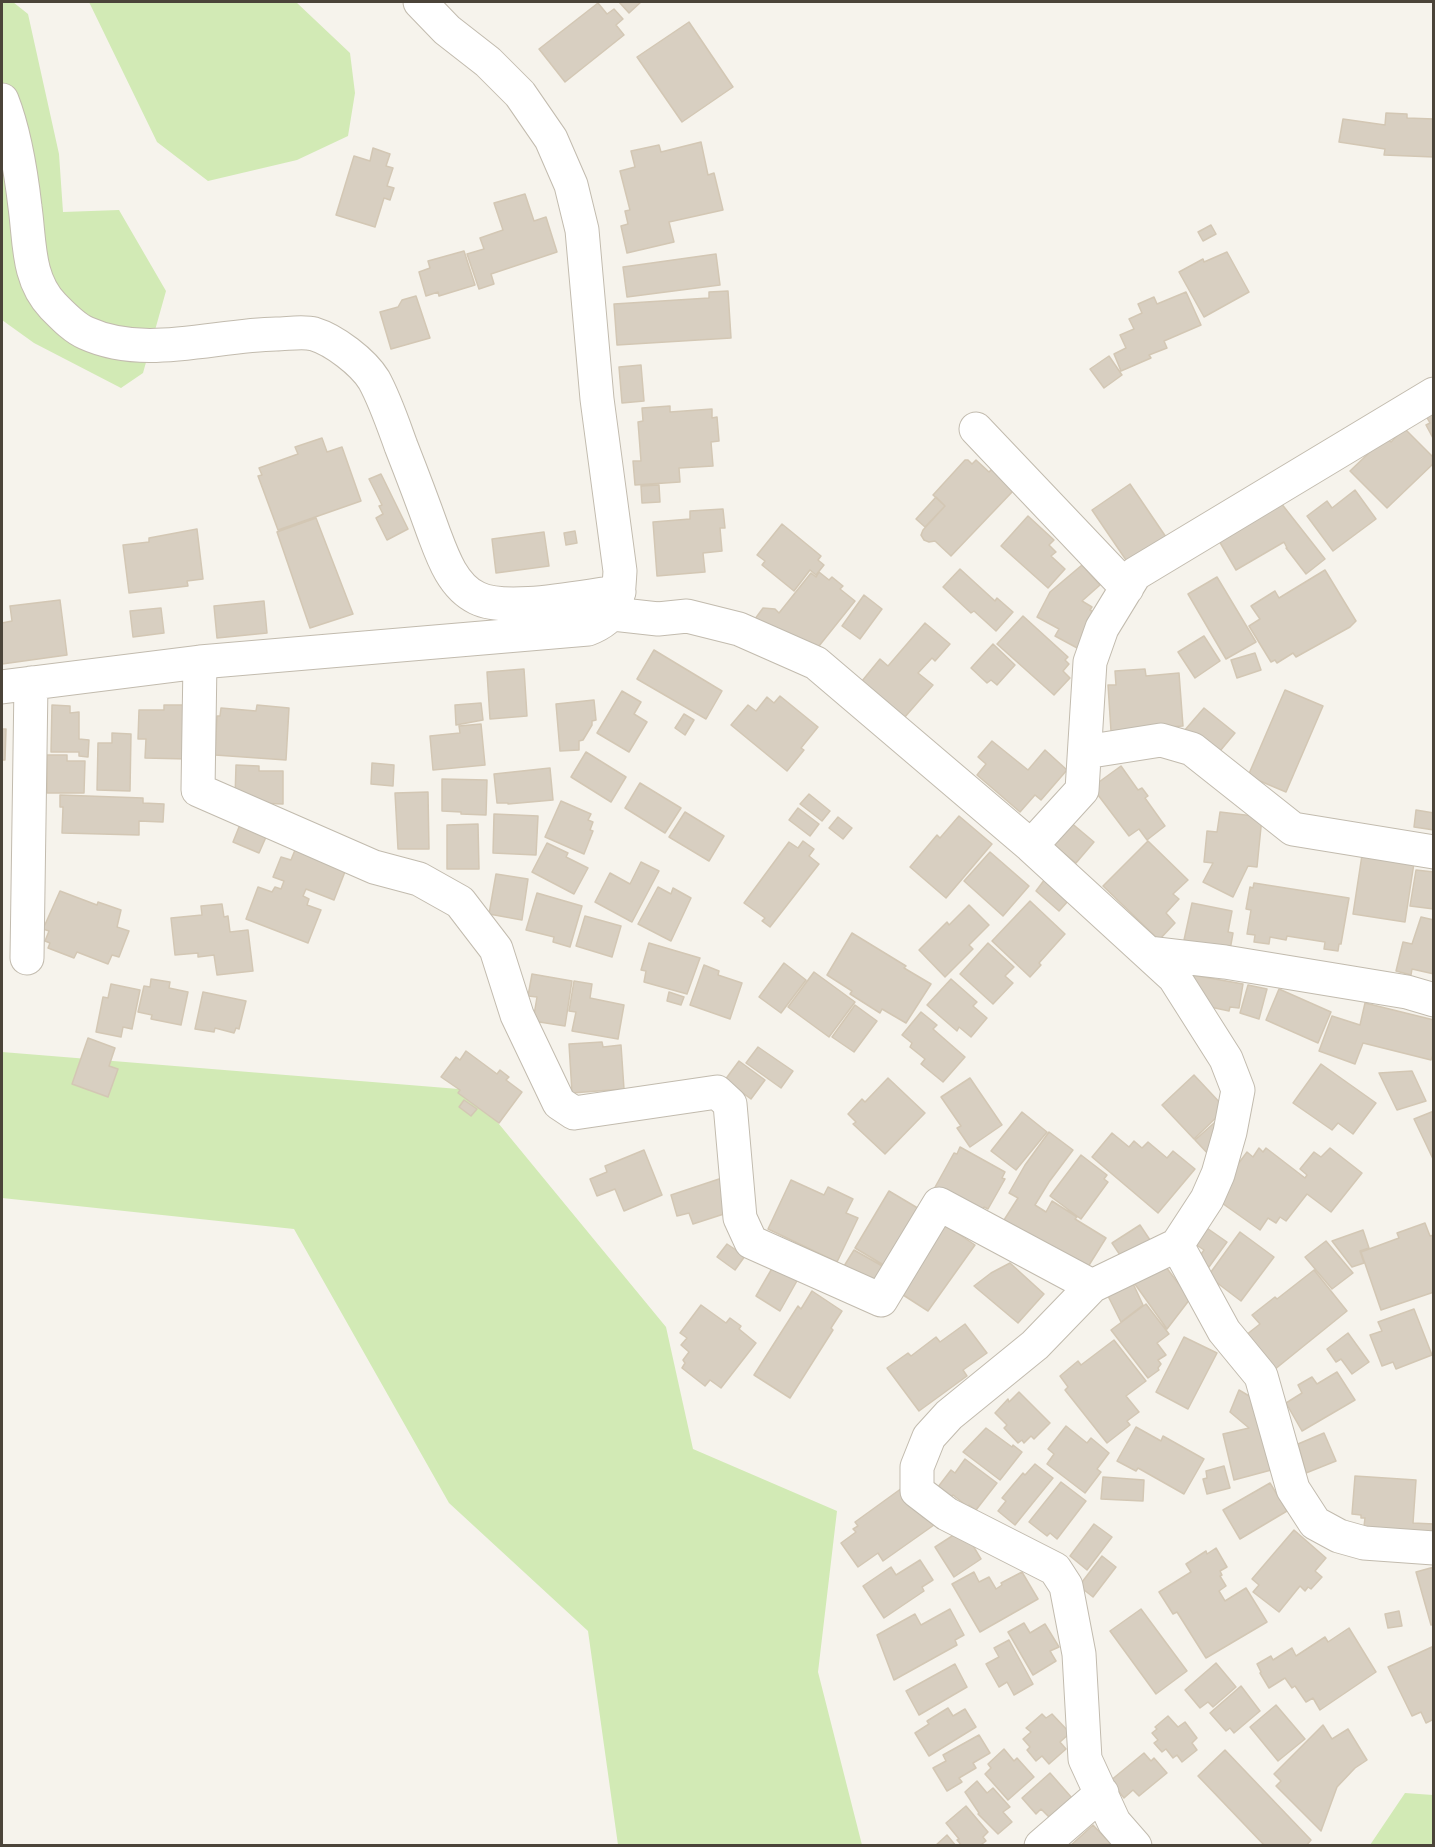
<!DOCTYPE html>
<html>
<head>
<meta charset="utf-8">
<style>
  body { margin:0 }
  #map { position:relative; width:1435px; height:1847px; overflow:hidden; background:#f6f3ec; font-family:Barlow,sans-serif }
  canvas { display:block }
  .frame { position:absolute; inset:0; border:3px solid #4b4439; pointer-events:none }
</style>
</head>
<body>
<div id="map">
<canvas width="1435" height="1847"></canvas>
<div class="frame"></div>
</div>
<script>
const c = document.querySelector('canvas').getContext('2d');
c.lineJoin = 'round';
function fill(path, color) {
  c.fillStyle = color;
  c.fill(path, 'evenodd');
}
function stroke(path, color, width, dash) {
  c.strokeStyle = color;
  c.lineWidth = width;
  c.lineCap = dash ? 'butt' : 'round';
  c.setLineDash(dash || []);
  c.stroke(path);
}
fill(new Path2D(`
  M2 2H13L28 14 59 154 63 212 119 210 166 291 143 373 121 388 34 343 2 320Z
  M89 2H296L350 53 355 93 348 136 297 160 208 181 157 142Z
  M2 1052 471 1090 666 1327 693 1449 837 1511 818 1672 862 1845H618L588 1631 449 1503 294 1229 2 1198Z
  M1405 1793 1433 1795V1845H1370Z`), '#d2eab5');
const building = new Path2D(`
  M619 2H641L629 13Z
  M598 3 607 14 614 9 623 19 616 25 624 35 565 82 539 49Z
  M689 22 733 87 682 122 637 57Z
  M1386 113 1407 114V118L1434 119V157L1384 155 1385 149 1339 142 1343 119 1385 125Z
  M701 142 708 175 714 173 723 210 669 222 674 242 627 253 621 226 628 224 625 211 630 210 620 171 635 167 631 151 659 145 661 152Z
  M373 148 390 154 386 166 393 168 387 186 394 188 390 200 384 198 375 227 336 215 354 156 370 161Z
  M525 194 534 221 546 217 557 252 491 274 494 284 479 289 467 254 484 249 480 238 503 230 494 203Z
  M1211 225 1216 234 1203 241 1198 232Z
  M464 251 475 285 439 296 438 292 426 296 419 272 430 268 428 261Z
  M1227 252 1249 292 1204 317 1179 272 1203 259 1204 262Z
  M716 254 720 285 627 297 623 267Z
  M728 291 731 338 617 345 614 304 709 298V292Z
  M1186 292 1201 325 1164 341 1167 348 1149 355 1151 358 1121 371 1114 354 1126 348 1120 335 1134 329 1129 319 1142 313 1138 304 1154 297 1157 304Z
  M416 296 430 338 391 349 380 312 398 307 402 300Z
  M1109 356 1122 375 1104 388 1090 369Z
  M641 365 644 401 622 403 619 367Z
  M670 406V412L712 409V418L717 417 719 441 711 442 713 466 679 468 680 482 635 485 633 461H641L638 422 643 421 642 408Z
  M1434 412V440L1426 425 1430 423 1426 416Z
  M1404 428 1434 458V463L1387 508 1350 471 1372 450 1384 435 1391 442Z
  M322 438 327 452 342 447 361 501 278 530 258 476 262 475 259 468 298 454 295 447Z
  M965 460H968L972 464 976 460 989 472 992 469 1014 490 951 556 935 541 929 542 924 540 921 535 923 530 945 506 933 495Z
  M381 474 408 529 387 540 376 518 383 514 379 506 382 505 369 479Z
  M1130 484 1166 537 1128 563 1092 510Z
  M659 485 660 502 642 503 641 486Z
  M1355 490 1376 519 1333 551 1307 516 1327 501 1332 508Z
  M936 497 945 506 925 527 916 519Z
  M1277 498 1325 559 1306 574 1286 548H1287L1284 542 1236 570 1215 534Z
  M723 509 725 528H720L722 551 703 553 705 572 657 576 653 522 690 519V511Z
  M1028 516 1054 540 1049 545 1056 552 1051 556 1065 569 1048 588 1001 546Z
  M316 518 353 614 310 628 277 532Z
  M782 524 821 556 818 560 824 565 816 575 810 570 794 591 762 565 765 561 757 555Z
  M197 529 203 579 187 581 188 586 129 593 123 545 149 542V538Z
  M575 531 577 543 566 545 564 533Z
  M544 532 549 566 496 573 492 539Z
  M1082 565 1100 585 1082 601 1092 607 1090 610 1099 615 1079 649 1055 636 1059 629 1037 617 1050 592Z
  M960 569 995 601 997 598 1013 612 996 631 974 611 971 613 943 587Z
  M1325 570 1356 621 1350 627 1296 657 1293 653 1277 663 1275 660 1271 662 1249 626 1260 619 1251 606 1275 591 1279 598Z
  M819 572 829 580 832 577 843 586 840 589 855 601 815 651 755 619 763 608 775 609 779 613 811 573 816 577Z
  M1217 577 1256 642 1226 659 1188 594Z
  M864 595 882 609 860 639 842 626Z
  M60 600 67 655 2 664V623L12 621 10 606Z
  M264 601 267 633 217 638 214 606Z
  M161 608 164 633 133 637 130 611Z
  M1023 616 1068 657 1065 660 1069 664 1063 671 1070 678 1054 695 997 644Z
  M925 623 950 644 935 661 932 658 918 673 933 685 904 718 862 681 880 659 888 666Z
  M1204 636 1220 661 1195 678 1178 652Z
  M993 644 1015 665 997 685 991 680 987 683 971 668Z
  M654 650 722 691 706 719 637 679Z
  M1255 653 1261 670 1237 678 1231 660Z
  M524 669 527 716 490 719 487 672Z
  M1145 669 1146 676 1179 673 1183 726 1111 731 1108 685H1116L1115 671Z
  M1285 690 1323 706 1286 792 1248 776Z
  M622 691 641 702 634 714 647 722 629 752 597 733Z
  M780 696 818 727 801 748 804 750 787 771 731 725 748 705 756 711 767 697 774 703Z
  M594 700 596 720 592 721V725L583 740 579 741V750L560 751 556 704Z
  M481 703 483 720 456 725 455 705Z
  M52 705 70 706V713L79 712V739L89 740 88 757 79 756V752H51Z
  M164 705H183L187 759 145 758 146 739H138L139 710H164Z
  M257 705 289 708 286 760 215 755 217 716H220L221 708 256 711Z
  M1204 708 1235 733 1215 757 1184 731Z
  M684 714 694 720 685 735 675 728Z
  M481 724 485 765 433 770 430 736 460 733 459 726Z
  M2 729H6L5 760H2Z
  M112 733 131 734 130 791 97 790 98 743H112Z
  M992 741 1028 770 1045 750 1067 770 1041 800 1035 795 1020 812 977 775 986 764 978 757Z
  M586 752 626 777 611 802 571 777Z
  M47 755H67V761H85L84 793H47Z
  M372 763 394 765 393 786 371 784Z
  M236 765 259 766V771H283V804L255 803 235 798Z
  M1121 766 1138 790 1142 788 1148 796 1145 798 1165 826 1147 840 1139 829 1129 836 1092 787Z
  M550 768 553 800 508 804V803H497L494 774Z
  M442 779 487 780 486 815 461 814V812L442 811Z
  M640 783 681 808 665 833 625 808Z
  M428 792 429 849H398L395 793Z
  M809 794 830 811 822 821 800 804Z
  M60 795 143 798V803L164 804 163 822 139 821V835L62 833 63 807H60Z
  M561 801 591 814 588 820 593 822 590 830 593 831 584 854 545 837Z
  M798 808 819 824 810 836 789 820Z
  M1416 810 1434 813V830L1414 827Z
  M685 812 724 836 709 861 669 837Z
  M1220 812 1262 817 1257 867 1248 866 1233 897 1203 882 1213 863 1204 862 1207 831 1217 832Z
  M494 814 538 816 536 855 493 853Z
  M959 816 992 844 946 898 910 867 937 835 940 838Z
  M243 817 270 828 259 853 233 842Z
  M838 817 852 828 843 839 829 828Z
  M1069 821 1094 842 1076 863 1051 843Z
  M478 824 479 869H447V825Z
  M803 841 814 849 809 856 819 864 770 927 762 921 765 918 744 903 789 842 798 848Z
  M1148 841 1188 880 1173 894 1179 899 1166 913 1175 923 1159 940 1103 886Z
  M547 843 568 853 566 857 588 868 574 894 532 872Z
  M297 845 348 864 334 900 306 889 303 896 309 899 307 905 321 910 308 943 246 919 258 887 272 892 275 887 281 889 284 881 273 877 281 857 291 860Z
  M990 852 1029 886 1003 916 964 881Z
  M1362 855 1414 863 1405 922 1353 914Z
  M641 862 659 871 632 922 595 902 610 873 630 884Z
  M1416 870 1434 872V909L1410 906Z
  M496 874 528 879 522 920 489 914Z
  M1045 879 1069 900 1059 911 1036 891Z
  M1254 883 1349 898 1341 944H1339L1338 951 1324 949 1325 942 1287 936 1286 940 1270 937 1269 944 1254 942 1255 935 1247 934 1251 910 1246 909 1250 887 1253 888Z
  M658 887 671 894 673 888 691 898 671 941 638 924Z
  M60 891 97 905 98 902 121 910 117 927 129 931 119 957 112 955 108 964 77 952 74 958 48 948 50 943 45 941 49 931 43 929Z
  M537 893 582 906 570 947 553 942 554 937 526 930Z
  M1030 901 1065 934 1039 963 1041 965 1030 977 992 941Z
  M1192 903 1232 911 1228 932 1233 933 1230 950 1184 940Z
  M222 904 224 917 228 916 230 932 248 930 253 971 217 975 214 955 198 957V953L175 955 171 918 202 915 201 906Z
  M969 905 989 925 969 945 973 949 945 977 919 950 947 922 949 925Z
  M585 916 621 926 612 957 576 946Z
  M1421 917 1434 920V974L1412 969 1411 975 1396 971 1403 942 1412 944Z
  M852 933 906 966 904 968 931 984 906 1023 882 1009 880 1013 850 994 852 991 827 975Z
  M649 943 700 958 687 994 644 982 646 971 641 970Z
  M988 943 1014 967 1005 976 1013 983 993 1004 960 974Z
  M784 963 806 980 781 1013 759 997Z
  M704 965 719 971 718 975 742 983 730 1019 690 1005Z
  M814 972 855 1002 829 1037 788 1007Z
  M532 974 572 981 565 1026 533 1021 537 997 528 996Z
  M1187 974 1243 984 1239 1008 1230 1007 1229 1011 1201 1005Z
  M151 979 170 982 169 988 188 992 181 1025 151 1019 152 1015 138 1012 144 986 150 987Z
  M951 979 977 1002 973 1006 987 1018 971 1037 959 1027 957 1031 927 1005Z
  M574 981 592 984 590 998 624 1005 618 1039 572 1031 576 1012 569 1011Z
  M111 984 140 990 132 1029 123 1027 121 1037 96 1032 103 997 108 998Z
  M1248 985 1267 989 1259 1019 1240 1013Z
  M1279 989 1331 1012 1318 1043 1266 1020Z
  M203 992 246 1001 239 1029 236 1028 234 1033 215 1028 214 1032 195 1029Z
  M669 992 684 997 681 1005 667 1001Z
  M1365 1003 1434 1020V1052L1431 1060 1363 1043 1355 1064 1319 1051 1332 1016 1360 1025Z
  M855 1005 877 1021 854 1052 832 1037Z
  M921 1012 937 1025 933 1029 965 1057 943 1082 921 1064 925 1059 910 1047 912 1043 902 1035Z
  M88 1038 115 1048 109 1066 118 1069 108 1097 72 1084Z
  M602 1042 603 1047 621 1045 624 1089 572 1093 569 1044Z
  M758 1047 793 1071 781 1088 746 1063Z
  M466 1051 497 1074 500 1070 509 1077 506 1080 522 1092 499 1123 458 1093 460 1090 441 1077 456 1057 460 1060Z
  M739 1061 765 1080 751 1099 725 1080Z
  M1321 1064 1376 1103 1353 1134 1338 1123 1332 1130 1293 1103Z
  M1412 1071 1426 1101 1397 1110 1379 1073Z
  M1194 1075 1223 1106 1222 1112 1194 1139 1162 1105Z
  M888 1078 925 1113 885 1154 853 1124 856 1122 848 1114 862 1099 865 1102Z
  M970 1078 1002 1125 970 1147 957 1128 961 1126 941 1097Z
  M464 1100 477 1109 471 1116 459 1107Z
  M1434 1111V1161L1414 1119Z
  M1022 1112 1047 1132 1016 1170 991 1151Z
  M1223 1115 1211 1157 1195 1140Z
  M1049 1132 1073 1150 1049 1182 1035 1205 1046 1212 1052 1201 1077 1217 1075 1219 1106 1238 1086 1270 1004 1220 1018 1198 1009 1193 1025 1165Z
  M1112 1133 1129 1147 1134 1141 1142 1148 1148 1142 1167 1158 1173 1151 1195 1169 1158 1213 1092 1157Z
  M960 1147 1005 1172 1002 1178 1005 1179 988 1209 984 1207 980 1214 934 1189 954 1153 957 1154Z
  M1259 1148 1263 1152 1266 1148 1305 1178 1307 1175 1300 1169 1314 1152 1321 1157 1330 1148 1362 1173 1331 1212 1307 1194 1286 1221 1280 1217 1276 1223 1268 1218 1260 1230 1219 1201 1234 1179 1229 1176 1247 1152 1253 1157Z
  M644 1150 662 1195 624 1211 615 1189 597 1196 590 1179 607 1172 605 1166Z
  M1081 1155 1107 1175 1104 1179 1108 1182 1081 1219 1050 1196Z
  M722 1178 727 1213 693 1224 689 1213 677 1216 671 1195Z
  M791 1180 824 1195 828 1187 853 1199 846 1213 858 1218 837 1262 768 1229Z
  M889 1191 926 1213 892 1270 855 1248Z
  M1425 1223 1430 1236 1434 1235V1292L1381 1310 1361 1252 1399 1238 1397 1233Z
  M944 1224 975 1245 928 1311 900 1293Z
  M1140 1225 1154 1246 1126 1264 1112 1243Z
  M1204 1226 1227 1242 1209 1267 1197 1260 1204 1250 1192 1242Z
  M1363 1230 1369 1248 1360 1251 1364 1263 1352 1267 1332 1241Z
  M1240 1232 1274 1257 1241 1301 1208 1276Z
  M1326 1241 1353 1273 1332 1289 1305 1257Z
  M727 1244 745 1256 735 1270 717 1257Z
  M854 1250 884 1267 874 1285 841 1271Z
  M1010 1263 1044 1294 1018 1323 974 1286 991 1273Z
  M1163 1263 1190 1299 1167 1329 1132 1280Z
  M774 1265 798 1279 780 1311 756 1296Z
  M1314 1270 1347 1311 1274 1370 1246 1335 1260 1324 1252 1315 1275 1297 1277 1299Z
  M1130 1277 1143 1305 1121 1322 1105 1290Z
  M812 1291 842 1311 831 1328 833 1330 790 1398 754 1375 798 1306 801 1309Z
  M1146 1304 1169 1334 1157 1343 1166 1355 1158 1360 1161 1364 1158 1368 1159 1370 1148 1378 1111 1330Z
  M701 1305 726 1323 730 1318 741 1326 739 1329 756 1343 721 1388 710 1380 705 1386 682 1368 685 1363 683 1360 689 1352 681 1345 687 1338 680 1333Z
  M1414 1309 1432 1355 1396 1369 1393 1362 1382 1366 1370 1335 1382 1331 1378 1322Z
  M965 1324 987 1353 963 1370 967 1376 919 1411 887 1368 908 1353 911 1356 936 1337 940 1342Z
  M1348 1333 1369 1362 1352 1374 1341 1359 1336 1362 1327 1349Z
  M1184 1337 1217 1353 1188 1409 1156 1392Z
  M1114 1340 1146 1381 1126 1396 1139 1412 1127 1421 1130 1425 1107 1443 1065 1390 1068 1387 1060 1376 1078 1361 1081 1365Z
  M1337 1372 1355 1400 1302 1431 1286 1403 1302 1393 1298 1385 1312 1377 1317 1384Z
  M1239 1390 1256 1400 1275 1469 1234 1480 1223 1434 1249 1428 1230 1412Z
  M1019 1392 1050 1423 1034 1439 1031 1436 1024 1443 1022 1440 1018 1443 1004 1428 1007 1425 995 1413 1008 1399 1009 1402Z
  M1066 1426 1087 1443 1091 1438 1109 1453 1097 1469 1101 1472 1085 1493 1047 1464 1054 1454 1048 1449Z
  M1136 1427 1161 1441 1163 1436 1204 1459 1184 1494 1138 1468 1136 1471 1117 1461Z
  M986 1428 1012 1447 1013 1445 1022 1452 1000 1480 963 1452Z
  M1324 1433 1336 1461 1306 1473 1298 1444Z
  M965 1459 997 1483 976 1510 969 1505 968 1507 953 1495 951 1497 938 1487 951 1470 955 1473Z
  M1035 1464 1053 1478 1015 1525 998 1511 1006 1501 1002 1498 1023 1473 1025 1475Z
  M1224 1466 1230 1488 1207 1494 1203 1479 1207 1478 1206 1471Z
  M1355 1476 1416 1480 1413 1523 1434 1524 1433 1536 1364 1526 1365 1518H1361V1515L1352 1514Z
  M1103 1477 1144 1480 1143 1501 1101 1499Z
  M1061 1482 1086 1501 1057 1539 1050 1533 1047 1536 1029 1522Z
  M1270 1483 1287 1511 1240 1539 1223 1510Z
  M902 1488 923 1517 926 1514 934 1525 883 1561 878 1553 858 1567 841 1543 856 1532 853 1529 858 1526 855 1522Z
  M1094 1524 1112 1537 1087 1570 1070 1556Z
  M963 1529 981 1559 954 1577 935 1547Z
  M1294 1530 1326 1558 1315 1571 1322 1577 1311 1589 1308 1587 1305 1591 1300 1586 1279 1612 1253 1592 1259 1585 1252 1579Z
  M1216 1548 1227 1567 1220 1571 1222 1575 1220 1576 1226 1586 1219 1591 1225 1601 1246 1588 1267 1622 1206 1658 1177 1612 1173 1614 1159 1592 1191 1572 1186 1564 1206 1551 1207 1554Z
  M1102 1556 1116 1567 1093 1597 1079 1586Z
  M920 1560 933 1580 922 1587 924 1591 884 1618 863 1586 891 1567 896 1575Z
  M1434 1567V1624L1431 1625 1416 1572Z
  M974 1572 979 1582 989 1577 996 1589 1002 1585 1001 1583 1022 1572 1038 1599 980 1632 952 1584Z
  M950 1609 964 1635 955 1640 957 1645 894 1680 877 1635 915 1614 921 1625Z
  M1141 1609 1187 1671 1156 1694 1110 1631Z
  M1399 1611 1402 1626 1388 1628 1385 1614Z
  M1024 1623 1030 1633 1045 1624 1059 1647 1050 1651 1056 1661 1033 1675 1008 1632Z
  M1349 1628 1376 1672 1320 1710 1313 1698 1306 1702 1295 1686 1292 1688 1285 1678 1269 1688 1260 1673 1261 1672 1257 1664 1271 1656 1273 1660 1292 1648 1296 1656 1325 1637 1328 1642Z
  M1009 1640 1033 1684 1014 1695 1007 1682 999 1687 986 1664 999 1657 994 1648Z
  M1434 1646V1719L1426 1723 1421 1712 1412 1716 1388 1667Z
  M1216 1663 1236 1687 1213 1707 1208 1702 1200 1708 1185 1690Z
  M955 1664 967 1687 919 1715 906 1691Z
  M1241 1686 1260 1711 1234 1733 1230 1728 1226 1731 1210 1713Z
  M1276 1705 1305 1739 1278 1761 1250 1727Z
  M948 1708 953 1716 965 1709 976 1727 929 1756 915 1733 929 1724 927 1721Z
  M1042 1714 1046 1718 1052 1714 1070 1733 1060 1742 1066 1749 1049 1764 1042 1756 1036 1761 1027 1750 1030 1747 1023 1739 1031 1732 1026 1728Z
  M1168 1716 1178 1727 1185 1722 1197 1738 1192 1743 1197 1750 1182 1762 1177 1755 1173 1758 1166 1749 1162 1752 1154 1743 1158 1740 1152 1733 1157 1729 1155 1727Z
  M1323 1725 1332 1739 1348 1729 1367 1760 1355 1768 1337 1787 1321 1831 1276 1786 1281 1781 1274 1774Z
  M979 1735 990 1753 973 1763 976 1768 959 1778 962 1782 947 1791 933 1768 946 1761 943 1755Z
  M1004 1749 1014 1761 1017 1758 1034 1777 1008 1800 985 1774 991 1768 988 1764Z
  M1225 1750 1311 1840 1306 1846H1265L1198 1776Z
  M1144 1753 1151 1761 1154 1758 1167 1773 1139 1796 1133 1790 1124 1798 1110 1781Z
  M1050 1773 1072 1798 1049 1817 1041 1809 1036 1814 1022 1798Z
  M977 1781 987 1793 993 1788 1010 1807 1003 1812 1012 1822 998 1834 978 1814 979 1813 965 1792Z
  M966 1806 988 1832 983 1837 986 1841 982 1844 984 1846H962L957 1840 959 1839 946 1823Z
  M1093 1825 1111 1844 1070 1846Z
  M947 1835 956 1846H935Z`);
fill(building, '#d8cfc1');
stroke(building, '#d3c7b4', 1.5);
const minor = new Path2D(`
  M2 100C15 133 21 172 25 207 30 242 27 279 53 306 63 316 74 328 86 333 145 360 214 335 276 334 287 334 303 331 314 334 334 340 363 362 374 380 385 400 393 424 401 446 412 474 423 503 433 531 442 555 452 586 477 598 507 613 584 596 619 592
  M976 429 1127 588
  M613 614 658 619 687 616 739 629 816 663 1031 846 1174 977 1226 1059 1238 1090 1230 1132 1218 1174 1207 1199 1177 1245 1224 1331 1261 1376 1293 1489 1315 1523 1339 1536 1364 1543 1434 1548
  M200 662 198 790 374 867 419 879 460 902 496 949 517 1015 559 1103 574 1113 717 1092 730 1104 740 1218 751 1242 881 1300 939 1204 1092 1286
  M2 687 200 662 588 629C619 617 618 601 620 571L597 399 582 230 571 185 551 139 520 94 488 62 447 30 420 2
  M1085 752 1161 740 1192 749 1293 829 1434 852
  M1031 846 1082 790 1090 662 1102 628 1135 574 1434 394
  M1148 953 1225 962 1407 992 1434 1000
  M27 958 31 683
  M1041 1846 1102 1793
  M1135 1846 1114 1822 1085 1759 1079 1654 1066 1586 1055 1569 947 1514 917 1491V1467L929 1437 949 1415 1035 1345 1092 1286 1177 1245`);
stroke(minor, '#c2bbae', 35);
stroke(minor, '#fff', 33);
</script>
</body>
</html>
